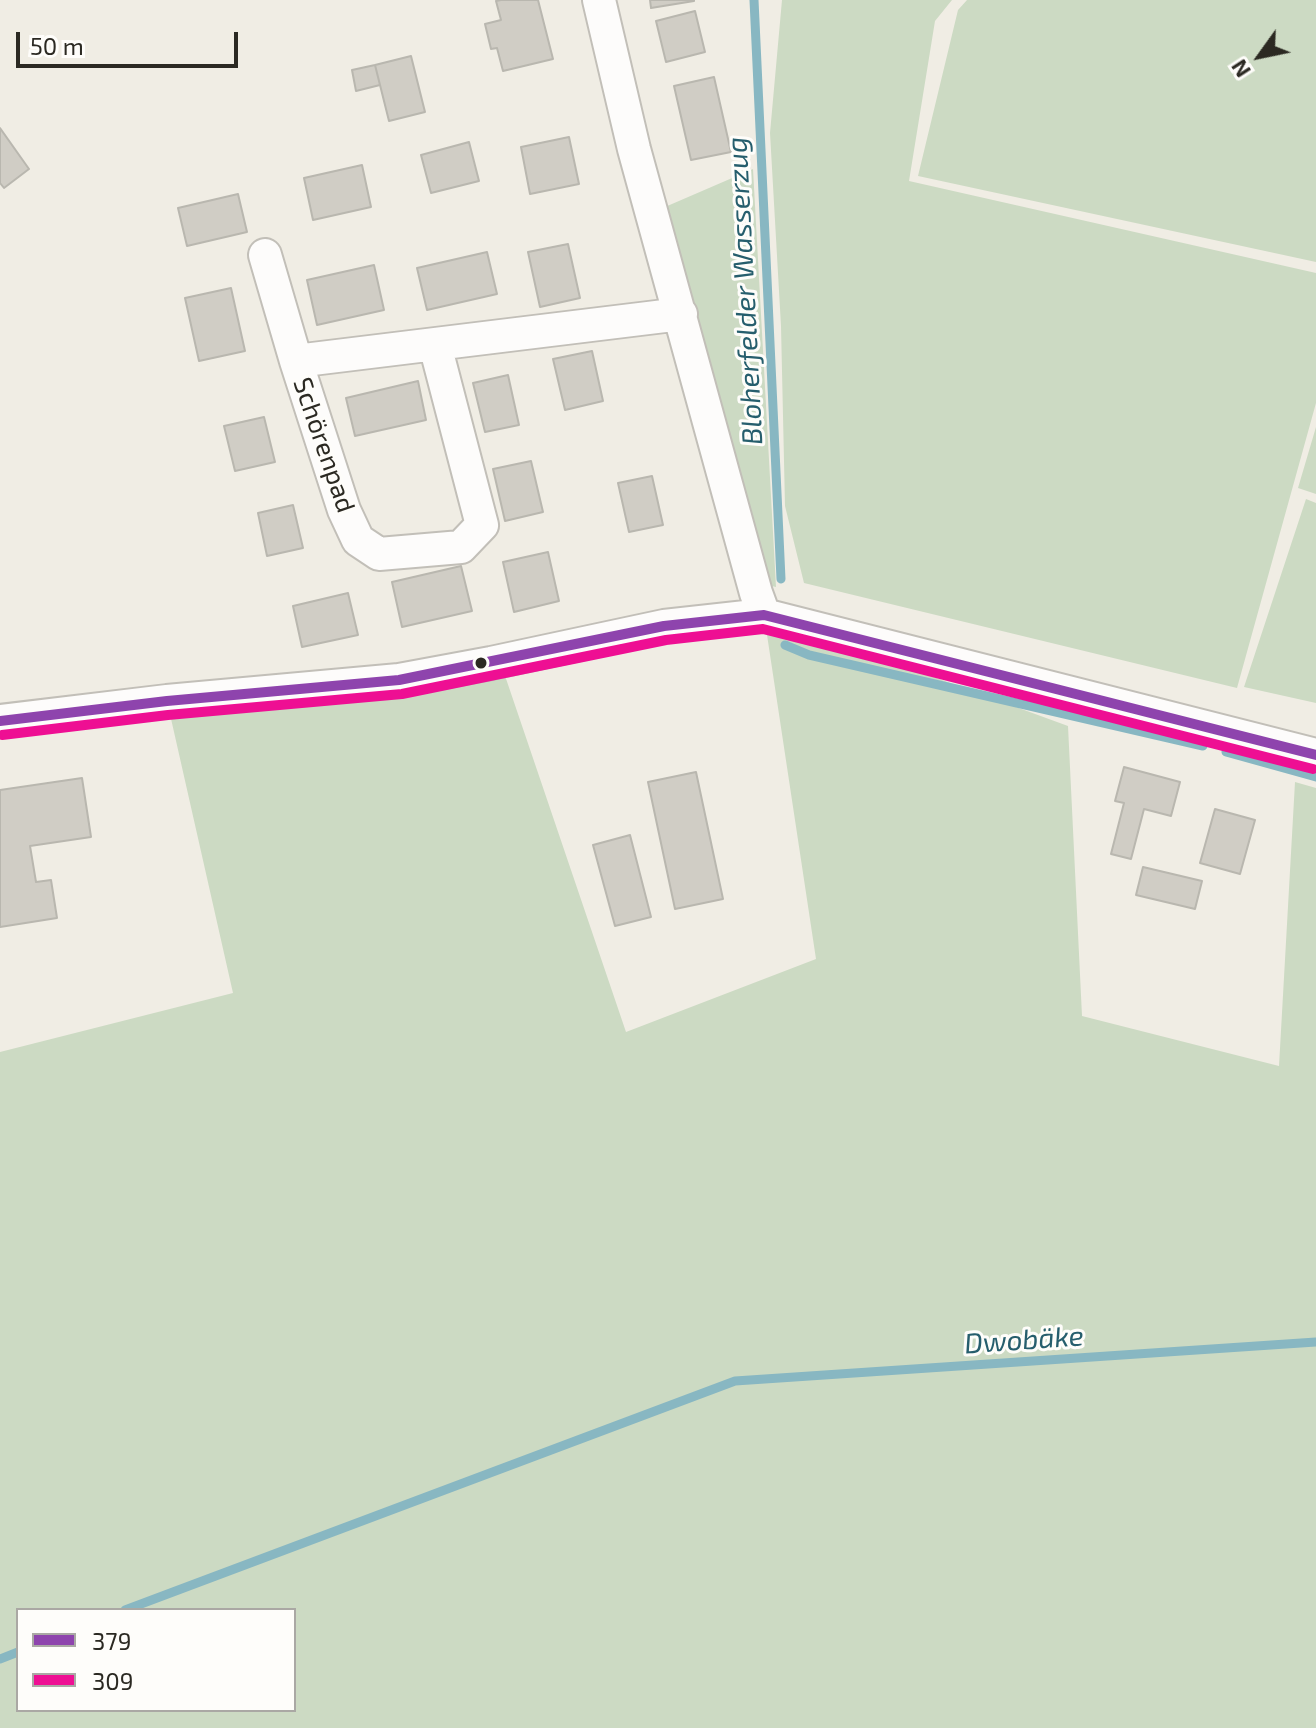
<!DOCTYPE html>
<html>
<head>
<meta charset="utf-8">
<style>
  body { margin:0 }
  #map { position:relative; width:1316px; height:1728px; overflow:hidden; background:#f0ede4; font-family:"Exo 2",sans-serif }
  canvas { display:block }
  .legend { position:absolute; left:16px; top:1608px; width:280px; height:104px; box-sizing:border-box; background:#fefdfa; border:2px solid #aaa8a4; margin:0; padding:10px 14px; list-style:none; font-size:24px; color:#2b2922 }
  .legend li { display:flex; align-items:center; gap:16px; height:40px }
  .legend b { width:40px; border:2px solid #aaa8a4 }
  .north { position:absolute; left:1220px; top:16px; width:80px; height:80px; -webkit-text-stroke:6px #fefdfa; paint-order:stroke; rotate:237deg; font-size:22px; font-weight:700; line-height:32px; text-align:center; color:#2b2922 }
  .north::after { content:''; display:block; margin:auto; width:28px; height:36px; background:#2b2922; clip-path:polygon(50% 0,100% 100%,50% 72%,0 100%) }
  .scale { position:absolute; left:16px; top:32px; width:222px; height:36px; box-sizing:border-box; border:4px solid #2b2922; border-top:0; padding-left:10px; font-size:24px; line-height:28px; white-space:nowrap; color:#2b2922; -webkit-text-stroke:6px #fefdfa; paint-order:stroke }
</style>
</head>
<body>
<div id="map">
<canvas width="1316" height="1728"></canvas>
<ul class="legend">
<li><b style="height:10px;background:#8e44ad"></b>379</li>
<li><b style="height:10px;background:#ee0f93"></b>309</li>
</ul>
<div class="north">N</div>
<div class="scale">50 m</div>
</div>
<script>
const c = document.querySelector('canvas').getContext('2d');
c.lineJoin = 'round';
function fill(path, color) {
  c.fillStyle = color;
  c.fill(path, 'evenodd');
}
function stroke(path, color, width, dash) {
  c.strokeStyle = color;
  c.lineWidth = width;
  c.lineCap = dash ? 'butt' : 'round';
  c.setLineDash(dash || []);
  c.stroke(path);
}
function drawText(font, color, halo, rows, align = 'center') {
  c.font = font + ' "Exo 2",sans-serif';
  c.lineWidth = 6;
  c.setLineDash([]);
  c.textBaseline = 'middle';
  c.strokeStyle = halo;
  c.fillStyle = color;
  for (const [text, x, y, turn = 0] of rows) {
    c.save();
    c.translate(x, y);
    c.rotate((+turn || 0) * Math.PI / 180);
    c.textAlign = isNaN(turn) ? turn : align;
    if (halo) c.strokeText(text, 0, 0);
    c.fillText(text, 0, 0);
    c.restore();
  }
}
fill(new Path2D(`
  M782 0H952L935 21 909 181 1316 273V403L1237 688 804 583 785 506 781 326 770 133Z
  M967 0H1316V262L918 176 958 10Z
  M753 169 776 587 763 584 665 207Z
  M1316 427V494L1298 488Z
  M1306 499 1316 503V703L1244 687Z
  M764 615 1068 726 1082 1016 1279 1066 1295 782 1316 788V1728H0V1052L233 993 167 701 500 661 626 1032 816 959ZM18 1610H294V1710H18Z`), '#ccdac3');
stroke(new Path2D(`
  M754 0 781 579
  M785 645 809 655 1203 746
  M1226 752 1316 777
  M125 1610 735 1381 1316 1342
  M0 1659 18 1652`), '#88b7c2', 9);
const building = new Path2D(`
  M501 0H538L553 59 503 71 497 48 491 49 485 24 501 20 496 1Z
  M650 0H694V1L651 8Z
  M695 11 705 52 666 62 656 21Z
  M411 56 425 112 389 121 375 65Z
  M375 65 380 85 356 91 352 70Z
  M714 77 731 152 691 160 674 86Z
  M0 128 29 169 4 188 0 183Z
  M569 137 579 184 530 194 521 147Z
  M469 142 479 181 431 193 421 155Z
  M362 165 371 207 313 220 304 178Z
  M238 194 247 232 187 246 178 208Z
  M568 244 580 298 540 307 528 252Z
  M487 252 497 294 427 310 417 268Z
  M374 265 384 310 317 325 307 280Z
  M231 288 245 351 199 361 185 298Z
  M592 351 603 401 565 410 553 359Z
  M508 375 519 425 485 432 473 383Z
  M418 381 426 420 355 436 346 398Z
  M264 417 275 462 235 471 224 426Z
  M531 461 543 512 505 521 493 469Z
  M652 476 663 525 629 532 618 483Z
  M293 505 303 548 267 556 258 513Z
  M548 552 559 601 514 612 503 562Z
  M461 566 472 611 402 627 392 582Z
  M348 593 358 635 302 647 293 606Z
  M1124 767 1180 782 1171 816 1144 809 1131 859 1111 854 1124 803 1115 801Z
  M696 772 723 899 675 909 648 782Z
  M82 778 91 837 30 846 36 882 51 880 57 918 0 927V790Z
  M1215 809 1255 820 1240 874 1200 863Z
  M630 835 651 917 615 926 593 845Z
  M1143 867 1202 881 1195 909 1136 895Z`);
fill(building, '#d0cdc5');
stroke(building, '#b9b7af', 2);
const street = new Path2D(`
  M599 0 634 149 756 593 764 615
  M265 255 296 361 344 510 358 540 379 554 461 547 482 525 435 345
  M296 361 681 314
  M0 721 167 701 399 680 491 663 664 626 764 615 1316 755`);
stroke(street, '#c2bfb8', 36);
stroke(street, '#fdfcfb', 32);
stroke(new Path2D(`
  M0 721 167 701 399 680 664 626 764 615 1316 755`), '#8e44ad', 10);
stroke(new Path2D(`
  M2 735 168 715 402 694 666 640 763 629 1313 769`), '#ee0f93', 10);
for (const [x, y, r, color] of [
  [481,663,7,"#2b2922"]
]) {
  const dot = new Path2D();
  dot.arc(x, y, r, 0, 2 * Math.PI);
  c.fillStyle = color;
  c.fill(dot);
  stroke(dot, '#fefdfa', 3);
}
drawText('26px', '#2b2922', '#fefdfa', [
  ["Schörenpad",324,445,71]
]);
drawText('italic 28px', '#265e6d', '#fefdfa', [
  ["Bloherfelder Wasserzug",745,291,-93],
  ["Dwobäke",1024,1340,-4]
]);
</script>
</body>
</html>
